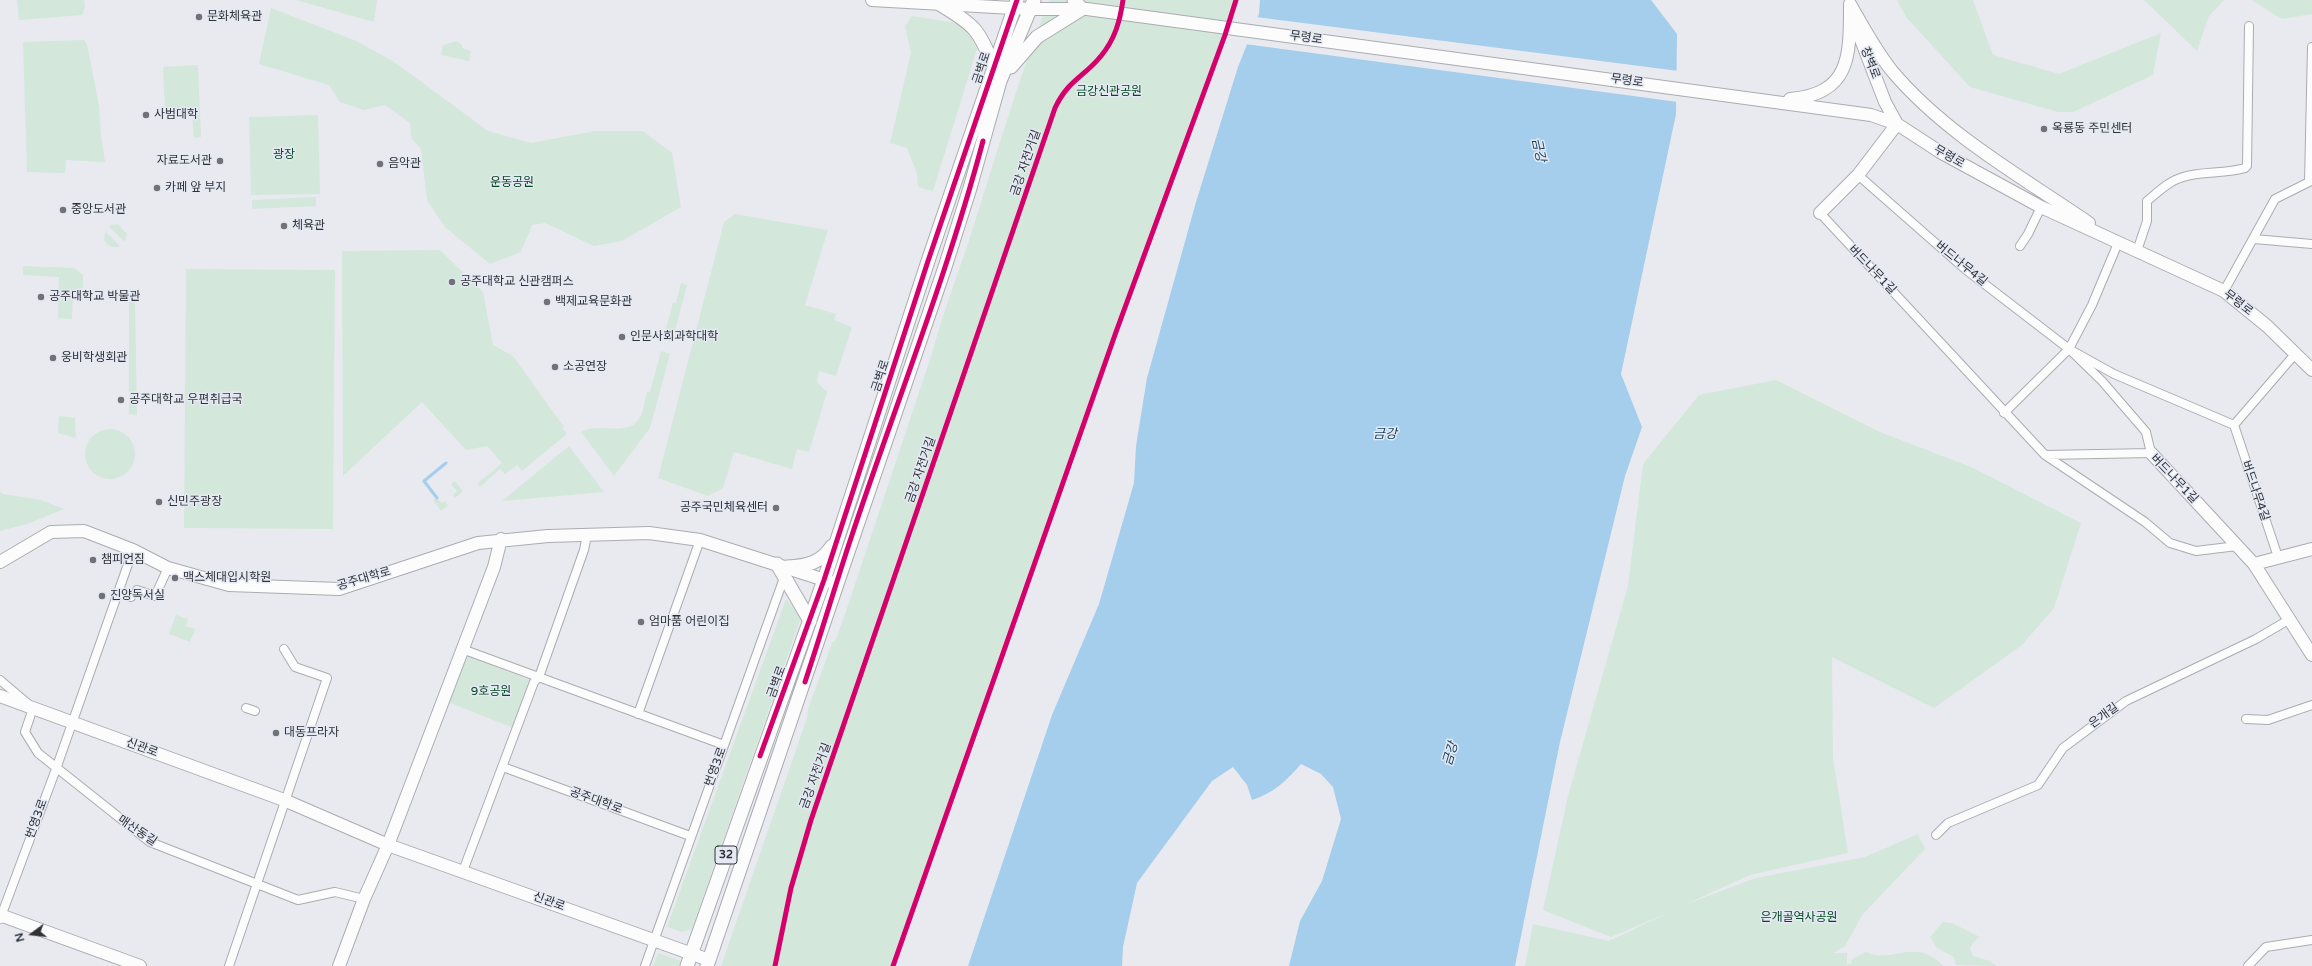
<!DOCTYPE html>
<html>
<head>
<meta charset="utf-8">
<style>
  body { margin:0 }
  #map { position:relative; width:2312px; height:966px; overflow:hidden; background:#e8eaf0; font-family:"Varela Round",sans-serif }
  canvas { display:block }
  .north { position:absolute; left:12px; top:914px; width:40px; height:40px; -webkit-text-stroke:3px #e4e9f4; paint-order:stroke; rotate:255deg; font-size:11px; font-weight:700; line-height:16px; text-align:center; color:#303236 }
  .north::after { content:''; display:block; margin:auto; width:14px; height:18px; background:#303236; clip-path:polygon(50% 0,100% 100%,50% 72%,0 100%) }
</style>
</head>
<body>
<div id="map">
<canvas width="2312" height="966"></canvas>
<div class="north">N</div>
</div>
<script>
const c = document.querySelector('canvas').getContext('2d');
c.lineJoin = 'round';
function fill(path, color) {
  c.fillStyle = color;
  c.fill(path, 'evenodd');
}
function stroke(path, color, width, dash) {
  c.strokeStyle = color;
  c.lineWidth = width;
  c.lineCap = dash ? 'butt' : 'round';
  c.setLineDash(dash || []);
  c.stroke(path);
}
function drawText(font, color, halo, rows, align = 'center') {
  c.font = font + ' "Varela Round","Noto Sans KR",sans-serif';
  c.lineWidth = 3;
  c.setLineDash([]);
  c.textBaseline = 'middle';
  c.strokeStyle = halo;
  c.fillStyle = color;
  for (const [text, x, y, turn = 0] of rows) {
    c.save();
    c.translate(x, y);
    c.rotate((+turn || 0) * Math.PI / 180);
    c.textAlign = isNaN(turn) ? turn : align;
    if (halo) c.strokeText(text, 0, 0);
    c.fillText(text, 0, 0);
    c.restore();
  }
}
fill(new Path2D(`
  M17 0H84L85 8 82 15 19 20Z
  M296 0H377L374 22Z
  M1049 0H1236L1225 35 1116 332 893 966H721L807 718 808 709 832 643 836 639 844 617 933 350C944 308 960 269 973 228 997 152 1020 75 1049 0Z
  M1897 0H1973L1993 55 2059 74 2161 33 2153 75 2073 112H2058L1970 87 1906 17Z
  M2144 0H2224L2209 16 2197 51Z
  M2251 0H2312V14L2282 19Z
  M271 8 354 40 393 61 488 131 531 143 595 131H643L672 153 681 207 622 241 594 246 545 223 532 225 521 252 490 264 445 227 427 200 421 149 411 138 410 123 385 105 364 110 340 102 329 85 259 64Z
  M912 16 957 23 970 31 977 49 933 191 918 187 917 173 907 148 890 143 911 53 905 26Z
  M84 40 87 44 99 106 101 136 105 162 66 160 65 173 27 172 23 42Z
  M457 41 462 45V48L471 51 469 61 441 55 443 45Z
  M198 65 201 137 194 138 192 111 165 112 163 67Z
  M318 115 320 194 251 195 249 117Z
  M316 197V206L252 209V200Z
  M735 214 828 230 805 305 836 314 834 320 852 327 836 376 819 371 817 382 827 392 809 452 797 449 792 469 734 452 723 488 708 496 658 478 724 222Z
  M118 224 127 234 125 242 109 227 111 225Z
  M105 231 120 246C113 249 108 246 104 240Z
  M440 250 483 292 493 345 513 356 564 427 562 428 567 434 522 471 517 465 505 474 500 469 480 487 477 484 502 463 487 446 466 450 422 402 343 476 342 251Z
  M23 266 74 268 83 275V288L73 292 72 319 58 318 59 277 23 275Z
  M186 269 335 270 333 529 184 528Z
  M681 283 687 285 672 342 663 340 673 303H676Z
  M129 302H135L137 415 129 414Z
  M661 351 670 354 650 428 614 476 581 432C601 421 628 439 641 416 644 409 645 399 647 392H650Z
  M1776 380 1880 432 1971 467 2081 523 2054 608 2022 645 1934 708 1832 657 1833 758 1848 853 1750 875 1684 905 1756 878 1865 857 1918 834 1925 849 1863 914 1845 946 1833 953H1847V964H1851L1852 959 1866 952C1893 965 1915 936 1943 966H1525L1533 924 1609 941 1672 911 1611 937 1543 910 1568 796 1628 586 1643 464 1699 395Z
  M59 416 75 418 76 438 58 433Z
  M85 454a25 25 0 1 1 50 0a25 25 0 1 1-50 0Z
  M569 446 604 492 502 501Z
  M455 481 463 491 455 498 453 495 457 491 451 484Z
  M0 492 3 494 41 500 64 509 30 523 0 531Z
  M437 498 441 503 445 501 448 505 441 511 433 500Z
  M786 599 801 618 692 929 681 932 667 927Z
  M176 615 188 619 186 626 195 629 190 642 169 634Z
  M466 655 534 682 516 729 448 702Z
  M1943 922 1952 923 1980 937 1973 942 1970 949 1973 956 1990 961 1997 966 1956 965 1954 957 1937 948 1930 937Z
  M658 953 681 961 679 966H653Z`), '#d3e7db');
fill(new Path2D(`
  M1260 0H1651L1677 34 1676 114 1621 374 1642 427 1625 476 1560 742 1515 966H1289L1300 921 1322 881 1341 819 1333 787 1321 774 1301 764C1286 781 1274 793 1252 800L1247 785 1233 767 1212 781 1137 883 1123 947 1122 966H968L1052 715 1099 604 1134 483 1136 446 1147 378 1196 202 1238 67 1259 14Z`), '#a5cdec');
fill(new Path2D(`
  M1256 17 1679 71 1678 102 1245 44Z`), '#e8eaf0');
stroke(new Path2D(`
  M437 498 424 481 446 463`), '#a5cdec', 3);
const street = new Path2D(`
  M1858 175 1965 269 2069 349 2114 374 2234 425
  M1820 213 2045 455 2151 453 2146 432 2102 381 2069 349
  M2254 239 2312 244
  M2020 246 2028 234 2041 207
  M2137 251 2147 221V201C2158 192 2169 181 2183 177 2201 171 2226 174 2245 168L2247 166 2249 26
  M2224 291 2275 199 2309 182 2312 47
  M2004 413 2069 349 2092 305 2118 243
  M2234 425 2278 557
  M2234 425 2296 353
  M2045 455 2145 522 2170 543 2196 551 2237 546
  M137 590 155 596 168 568
  M117 592 131 597
  M462 649 724 745
  M0 680 33 708 25 732 38 753 150 842 298 900 335 892 364 899
  M246 708 255 711
  M638 714 700 540
  M2246 719 2268 720 2312 705
  M503 767 690 836
  M1936 835 1948 823 2038 785 2063 748 2126 701 2256 639 2290 619
  M463 871 534 682 539 677 584 550 587 535
  M0 919 56 769 133 550
  M229 966 327 678 295 667 284 649
  M645 966 785 575
  M2248 966 2266 947 2312 940`);
const secondary = new Path2D(`
  M872 0 1030 9H1087L1871 115 1897 124 1940 152 2041 207 2224 291 2267 326 2312 370
  M1850 4C1863 27 1876 51 1892 71 1945 134 2022 177 2089 223
  M1855 24 1885 102 1897 124
  M1790 99C1851 94 1850 55 1850 5
  M1820 213 1858 175 1897 124
  M2151 453 2254 564 2312 655
  M0 562 51 532 84 531 133 550 168 568 229 585 339 589 478 543 548 536 649 533 700 540 834 583
  M2254 564 2312 549
  M0 696 284 800 388 845 709 960
  M0 915 140 966
  M339 966 364 899 388 845 494 567 501 539`);
const primary = new Path2D(`
  M941 5C973 24 980 30 993 66
  M941 5 958 0
  M1011 67 1037 37 1082 9 1074 0
  M777 564 810 621
  M787 567C807 566 821 563 832 546
  M687 966 824 580 928 261 1017 0
  M707 966 945 267 970 188 1000 81 1034 0`);
stroke(street, '#abacb1', 10);
stroke(secondary, '#abacb1', 14);
stroke(primary, '#abacb1', 15);
stroke(street, '#fcfcfd', 8);
stroke(secondary, '#fcfcfd', 12);
stroke(primary, '#fcfcfd', 13);
stroke(new Path2D(`
  M805 682C821 634 835 586 851 538 895 406 947 276 983 141
  M760 756 824 580 928 261 1017 0
  M775 966 791 888 811 820 1055 108C1068 80 1084 77 1101 56 1115 39 1120 21 1123 0
  M893 966 1116 332 1225 35 1236 0`), '#d6006c', 5);
for (const [x, y, r, color] of [
  [199,17,4,"#707277"],
  [146,115,4,"#707277"],
  [2044,129,4,"#707277"],
  [220,161,4,"#707277"],
  [380,164,4,"#707277"],
  [157,188,4,"#707277"],
  [63,210,4,"#707277"],
  [284,226,4,"#707277"],
  [452,282,4,"#707277"],
  [41,297,4,"#707277"],
  [547,302,4,"#707277"],
  [622,337,4,"#707277"],
  [53,358,4,"#707277"],
  [555,367,4,"#707277"],
  [121,400,4,"#707277"],
  [159,502,4,"#707277"],
  [776,508,4,"#707277"],
  [93,560,4,"#707277"],
  [175,578,4,"#707277"],
  [102,596,4,"#707277"],
  [641,622,4,"#707277"],
  [276,733,4,"#707277"]
]) {
  const dot = new Path2D();
  dot.arc(x, y, r, 0, 2 * Math.PI);
  c.fillStyle = color;
  c.fill(dot);
  stroke(dot, '#e4e9f4', 1.5);
}
for (const [x, y, w] of [
  [726,855,22]
]) {
  const box = new Path2D();
  box.roundRect(x - w / 2, y - 9, w, 18, 3);
  c.fillStyle = '#e4e9f4';
  c.fill(box);
  stroke(box, '#303236', 1);
}
drawText('bold 11px', '#303236', null, [
  ["32",726,855]
]);
drawText('12px', '#303236', '#e4e9f4', [
  ["문화체육관",207,17],
  ["사범대학",154,115],
  ["옥룡동 주민센터",2052,129],
  ["자료도서관",212,161,"right"],
  ["음악관",388,164],
  ["카페 앞 부지",165,188],
  ["중앙도서관",71,210],
  ["체육관",292,226],
  ["공주대학교 신관캠퍼스",460,282],
  ["공주대학교 박물관",49,297],
  ["백제교육문화관",555,302],
  ["인문사회과학대학",630,337],
  ["웅비학생회관",61,358],
  ["소공연장",563,367],
  ["공주대학교 우편취급국",129,400],
  ["신민주광장",167,502],
  ["공주국민체육센터",768,508,"right"],
  ["챔피언짐",101,560],
  ["맥스체대입시학원",183,578],
  ["진양독서실",110,596],
  ["엄마품 어린이집",649,622],
  ["대동프라자",284,733]
], 'left');
drawText('12px', '#303236', '#e4e9f4', [
  ["무령로",1306,38,8],
  ["창벽로",1870,63,69],
  ["금벽로",982,68,-72],
  ["무령로",1627,81,8],
  ["무령로",1949,157,30],
  ["금강 자전거길",1026,163,-71],
  ["버드나무4길",1961,264,39],
  ["버드나무1길",1872,270,46],
  ["무령로",2238,303,38],
  ["금벽로",881,376,-72],
  ["금강 자전거길",921,470,-71],
  ["버드나무1길",2174,479,46],
  ["버드나무4길",2255,491,71],
  ["공주대학로",364,579,-16],
  ["금벽로",777,682,-70],
  ["은개길",2104,716,-36],
  ["신관로",142,748,20],
  ["번영3로",716,767,-70],
  ["금강 자전거길",816,776,-70],
  ["공주대학로",596,801,20],
  ["번영3로",37,819,-70],
  ["매산동길",137,831,34],
  ["신관로",549,902,20]
]);
drawText('12px', '#064820', '#e4e9f4', [
  ["금강신관공원",1109,92],
  ["광장",284,155],
  ["운동공원",512,183],
  ["9호공원",491,692],
  ["은개골역사공원",1799,918]
]);
drawText('italic 13px', '#123e5a', '#e4e9f4', [
  ["금강",1538,150,78],
  ["금강",1385,435],
  ["금강",1451,754,-73]
]);
</script>
</body>
</html>
